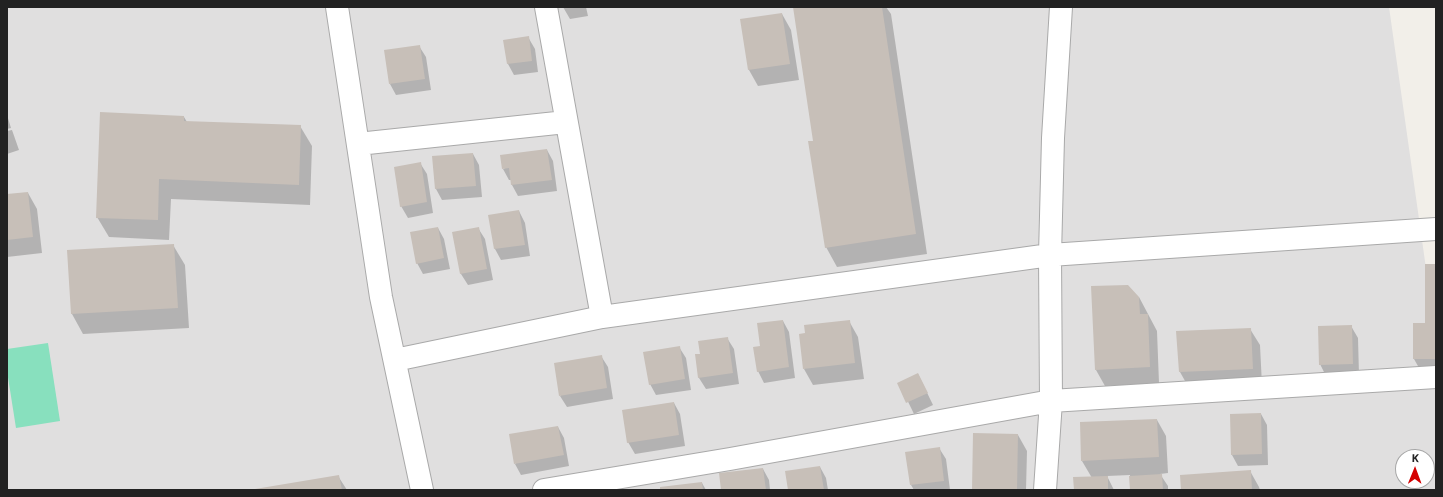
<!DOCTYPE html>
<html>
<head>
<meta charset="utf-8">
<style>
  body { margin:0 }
  #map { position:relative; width:1443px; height:497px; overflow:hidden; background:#f2efe9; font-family:"Noto Sans",sans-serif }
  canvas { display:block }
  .frame { position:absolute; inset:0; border:8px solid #222; pointer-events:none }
  .north { position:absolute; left:1395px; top:449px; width:40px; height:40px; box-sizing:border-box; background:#fff; border:1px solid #a7a7a7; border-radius:50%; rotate:1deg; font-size:11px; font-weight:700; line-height:16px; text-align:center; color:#222 }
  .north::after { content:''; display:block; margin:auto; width:14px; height:18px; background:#d40000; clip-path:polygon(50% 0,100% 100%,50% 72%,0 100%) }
</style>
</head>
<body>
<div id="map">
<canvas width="1443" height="497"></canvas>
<div class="frame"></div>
<div class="north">K</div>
</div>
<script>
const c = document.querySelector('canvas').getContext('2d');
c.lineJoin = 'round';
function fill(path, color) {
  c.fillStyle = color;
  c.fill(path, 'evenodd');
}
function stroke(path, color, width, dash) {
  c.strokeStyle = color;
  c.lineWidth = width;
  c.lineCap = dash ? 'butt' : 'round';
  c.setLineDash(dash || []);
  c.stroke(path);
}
fill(new Path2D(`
  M7 7H1389L1436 339V490H7ZM1403 457H1427V481H1403Z`), '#e0dfdf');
fill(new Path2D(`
  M48 343 60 421 16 428 7 371V349Z`), '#88e0be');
fill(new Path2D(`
  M563 7H586L588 16 570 19Z
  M794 7H886L891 14 927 254 837 267 826 247 814 141Z
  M782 14 791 30 799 80 758 86 749 70 741 20Z
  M528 37 535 49 538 72 514 75 508 64 504 41Z
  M419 46 426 57 431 90 396 95 390 84Z
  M7 115 11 128 7 129Z
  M184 117 187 122 300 126 312 146 310 205 171 199 169 240 109 237 97 217Z
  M12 130 19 150 7 154V131Z
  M547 150 553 161 557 191 518 196 512 185 511 180H509L503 169Z
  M473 154 479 165 482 197 442 200 436 189 433 157Z
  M420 163 427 174 433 213 408 218 401 206Z
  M28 193 37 209 42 253 7 257V195Z
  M519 211 525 223 530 256 501 260 495 249 489 216Z
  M438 228 444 239 450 269 423 274 417 263Z
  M478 228 485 239 493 280 468 285 461 274 453 233Z
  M173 245 185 265 189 328 83 334 72 314 68 251Z
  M1436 265V375H1423L1414 359V324H1426Z
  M1139 297 1157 331 1159 383 1105 386 1096 370Z
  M783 321 789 332 795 378 764 383 758 371 761 347Z
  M849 321 858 337 864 379 813 385 804 369Z
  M1351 326 1358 338 1359 375 1326 376 1320 364Z
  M1250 329 1260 345 1262 385 1189 388 1180 372 1178 332Z
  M727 338 734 349 739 384 706 389 699 378 702 354Z
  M679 347 686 358 691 390 656 395 650 384Z
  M601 356 608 367 613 399 567 407 560 396Z
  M918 374 933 405 914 414 899 383Z
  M674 403 680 414 685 446 635 454 628 442Z
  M1261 414 1267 425 1268 465 1238 466 1232 455Z
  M1157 420 1166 436 1168 473 1160 474 1168 486V490H1131L1130 475 1107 476 1114 490H1075L1092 478 1082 461Z
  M558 427 564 438 569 466 521 475 515 464Z
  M1018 435 1027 451 1026 490H973Z
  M939 448 946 459 950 490H914L911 485Z
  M820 467 826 478 828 490H789Z
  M763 469 769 480 770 490H722Z
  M1250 471 1259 487 1260 490H1182Z
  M338 476 347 490H257Z
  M702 483 706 490H661Z`), '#0003');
fill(new Path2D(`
  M793 7H882L916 234 825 248 808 141H813Z
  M782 13 790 64 748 70 740 19Z
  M529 36 532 61 507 64 503 40Z
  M420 45 425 79 389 84 384 50Z
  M100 112 184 116V121L301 125 299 185 159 179 158 220 96 218Z
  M547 149 552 180 511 185 509 168 502 169 500 155Z
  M473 153 476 186 435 189 432 156Z
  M421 162 427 202 400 207 394 167Z
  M28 192 33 237 7 240V194Z
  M519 210 525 245 494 249 488 215Z
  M438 227 444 258 416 264 410 232Z
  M479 227 487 269 460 274 452 232Z
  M174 244 178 308 71 314 67 250Z
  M1425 264H1436V359H1413V323H1425Z
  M1128 285 1139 297 1140 314H1148L1150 367 1095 370 1091 286Z
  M783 320 789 367 757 372 753 347 760 346 757 323Z
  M850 320 855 363 803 369 799 334 805 333 804 325Z
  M1352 325 1353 364 1319 365 1318 326Z
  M1251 328 1253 369 1179 372 1176 331Z
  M728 337 733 373 698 378 695 354H700L698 341Z
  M680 346 685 379 649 385 643 352Z
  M602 355 607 388 559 396 554 363Z
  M918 373 928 393 906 403 897 383Z
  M674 402 679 435 627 443 622 410Z
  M1261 413 1262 454 1231 455 1230 414Z
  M1157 419 1159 457 1081 461 1080 422Z
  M558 426 564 455 514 464 509 434Z
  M973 433 1018 434 1017 490H972Z
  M940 447 944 481 910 485 905 452Z
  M820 466 824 490H788L785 471Z
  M763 468 766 490H721L719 473Z
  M1251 470 1252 490H1181L1180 475Z
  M1162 474 1163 490H1130L1129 476Z
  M339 475 342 490H255V489Z
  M1108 476V490H1074L1073 477Z
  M702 482 703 490H660V487Z`), '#c7bfb8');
const minor = new Path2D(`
  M337 7 381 297 422 490
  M546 7 602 317
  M358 144 566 122
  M395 360 602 317 1050 255 1436 229
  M544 490 730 459 1051 401 1436 377
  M1045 490 1051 401 1050 255 1053 138 1061 7`);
stroke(minor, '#a9a9a9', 24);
stroke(minor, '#fff', 22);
</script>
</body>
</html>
